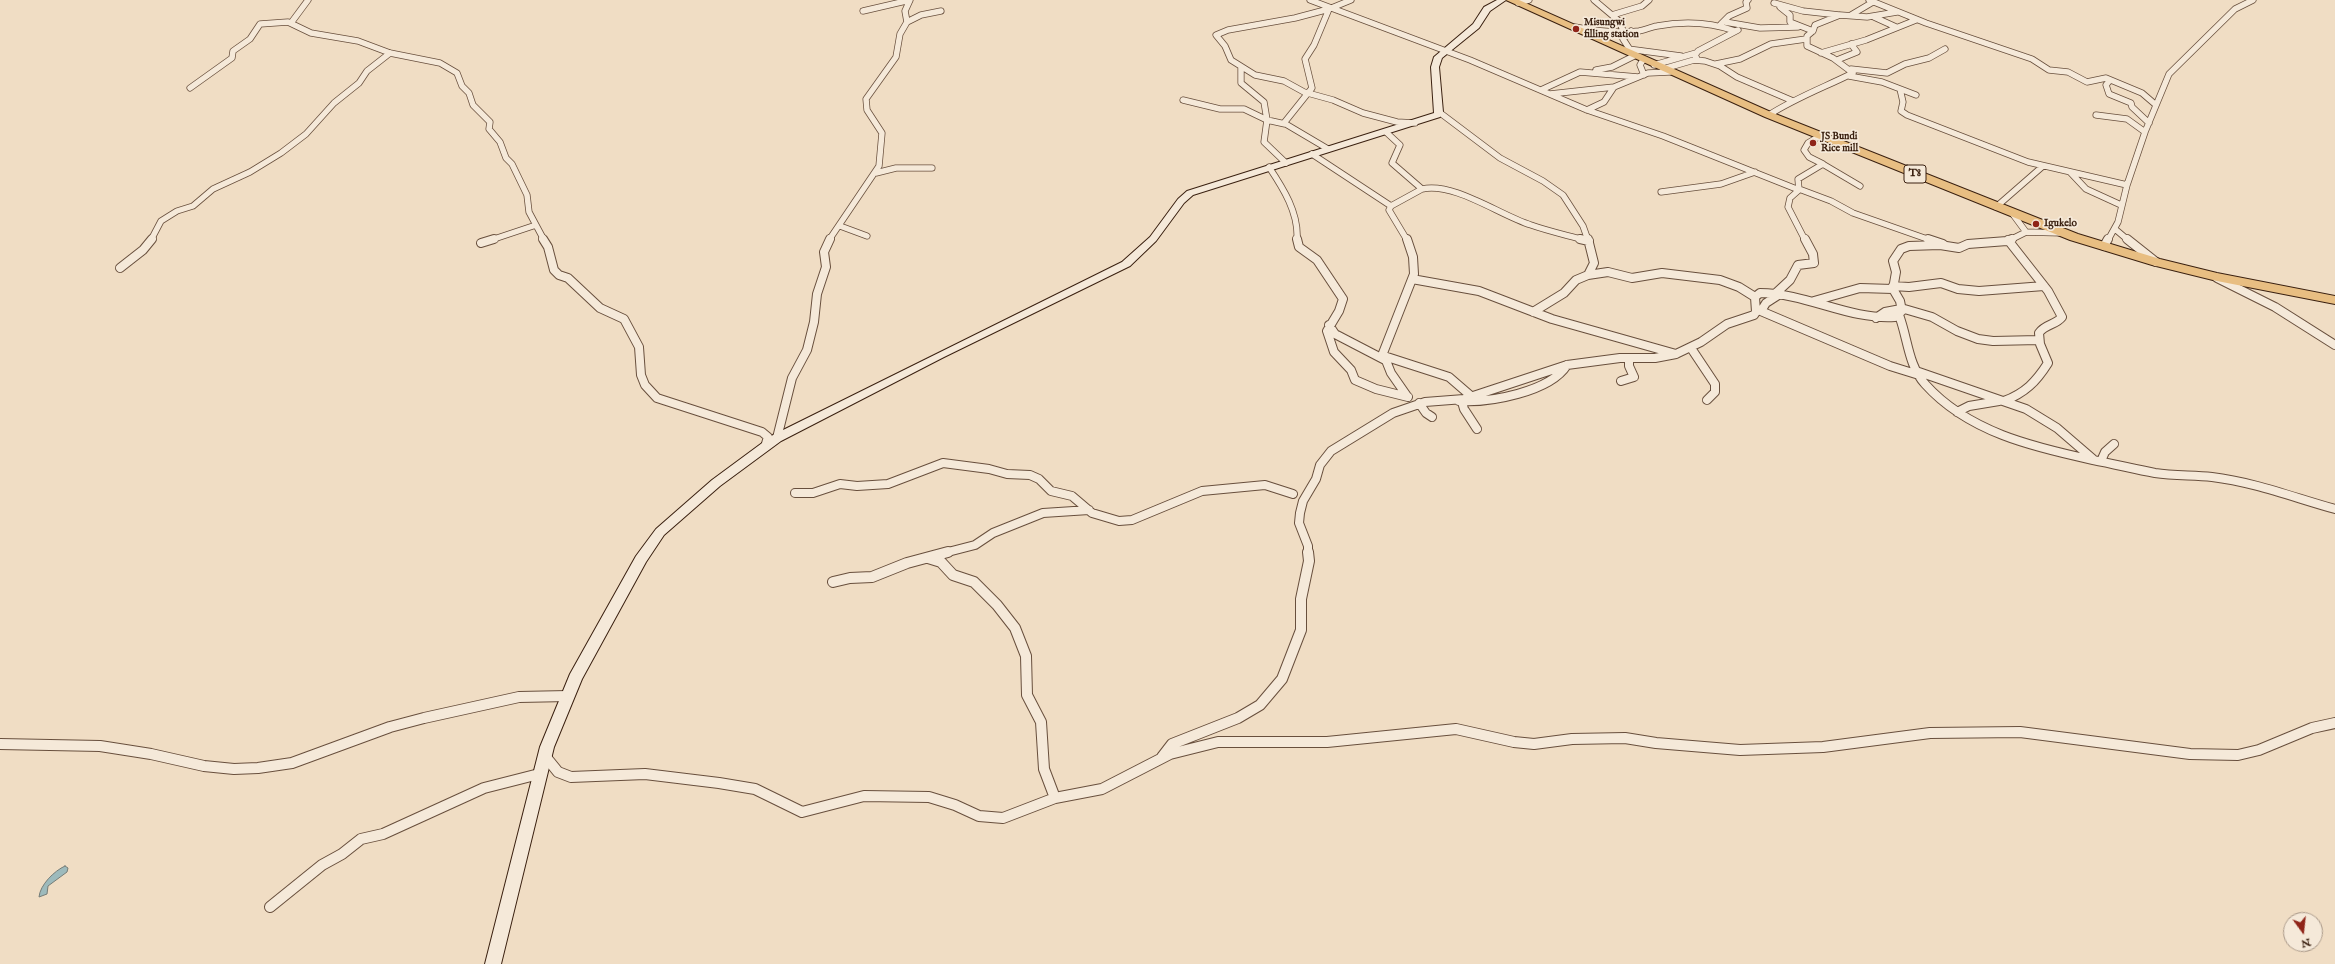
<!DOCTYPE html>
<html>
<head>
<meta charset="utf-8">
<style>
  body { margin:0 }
  #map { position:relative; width:2335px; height:964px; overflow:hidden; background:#f0ddc4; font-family:"IM FELL English",serif }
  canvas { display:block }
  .north { position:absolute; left:2283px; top:912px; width:40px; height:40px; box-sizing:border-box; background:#f5e9d9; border:1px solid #aa9989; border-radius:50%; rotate:165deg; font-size:11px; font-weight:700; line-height:16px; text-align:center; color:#3a2010 }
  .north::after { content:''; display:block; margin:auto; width:14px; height:18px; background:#8f2418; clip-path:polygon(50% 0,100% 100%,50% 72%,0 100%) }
</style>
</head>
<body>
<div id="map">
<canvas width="2335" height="964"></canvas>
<div class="north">N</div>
</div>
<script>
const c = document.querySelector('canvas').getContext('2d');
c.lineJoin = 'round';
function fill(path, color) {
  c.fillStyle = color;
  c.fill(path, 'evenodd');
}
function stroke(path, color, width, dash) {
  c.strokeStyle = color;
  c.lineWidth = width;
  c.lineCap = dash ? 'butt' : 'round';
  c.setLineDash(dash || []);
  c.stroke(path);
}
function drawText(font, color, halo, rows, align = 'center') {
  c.font = font + ' "IM FELL English",serif';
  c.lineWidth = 3.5;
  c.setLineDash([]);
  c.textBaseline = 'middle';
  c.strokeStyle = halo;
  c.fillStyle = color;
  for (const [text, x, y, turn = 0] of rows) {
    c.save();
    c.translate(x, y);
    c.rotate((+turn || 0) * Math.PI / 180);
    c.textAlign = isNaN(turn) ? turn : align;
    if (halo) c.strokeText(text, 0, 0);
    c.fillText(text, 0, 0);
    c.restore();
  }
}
const water = new Path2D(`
  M65 866 68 868 67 872 48 886 47 894 39 897C40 885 54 871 65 866Z`);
fill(water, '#9dbabc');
stroke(water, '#757c77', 1);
const streetFar2 = new Path2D(`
  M1310 0 1470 60 1587 110 1663 136 1799 190
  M1594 0 1619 21 1625 35
  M1869 0 1926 23 2032 59 2049 70 2068 72 2087 82 2106 78 2142 93 2156 105
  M1518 3 1529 0
  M1774 3 1803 11 1839 15
  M1780 7 1790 15V22L1813 31
  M1329 9 1295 18 1228 30 1216 35 1225 46 1231 60 1255 75 1284 81 1304 92 1333 100 1363 113 1397 122 1415 123
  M863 11 910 0
  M1612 15 1642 6 1649 0
  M1851 15 1873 2
  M1874 17 1896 27
  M907 22 905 11 910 0
  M1725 22 1760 28 1798 27
  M291 23 308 0
  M1721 24 1729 16 1747 8 1746 2 1748 0
  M1575 27C1596 31 1618 34 1639 31 1645 30 1651 27 1657 26 1683 21 1710 22 1735 31
  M1628 49 1681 56
  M1821 53 1866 40 1916 20
  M1697 59 1695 55 1698 51 1738 30
  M1643 60 1640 65 1644 75
  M1837 60 1857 52 1851 44
  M1716 64 1740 59 1771 44 1806 39
  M1654 65 1696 53
  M1241 68V83L1264 102 1267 120 1264 142 1286 163
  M1663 69 1694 60 1705 61 1720 66 1737 77 1793 101
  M1851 69 1887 73 1905 64 1929 58 1945 49
  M1596 70 1612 67 1634 56 1623 39 1631 31
  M1849 76 1882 82 1916 95
  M2110 80 2106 85 2109 94 2131 103 2132 107 2149 123
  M190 88 232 58 233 51 250 39 260 24 288 22 311 33 358 41 390 53 440 63 457 73 462 86 469 93 473 105 490 122 489 129 500 142 506 158 512 164 527 195 529 212 544 240
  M1900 89 1903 102 1901 111 1907 115 2028 162 2127 185
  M1541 90 1580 72 1638 77
  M1550 94 1614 87
  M1183 100 1220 109H1244L1267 120 1285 124
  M1587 110 1604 102 1614 87 1648 73 1670 72
  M1439 112 1500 158 1543 181 1563 195 1583 226 1588 240
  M1769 115C1795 98 1825 87 1853 73L1833 58 1807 46V36L1813 31 1815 25 1840 15 1867 17 1897 12
  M2096 115 2127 119 2145 132
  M1386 132 1400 145 1392 163 1422 189 1391 206 1389 210 1407 240
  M1328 149 1284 123 1312 88 1305 59 1314 45 1329 9 1351 0
  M1312 154 1391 206
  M1821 163 1860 186
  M1269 167C1283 188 1299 213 1297 240
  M2070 172 2086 189 2121 205
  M876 173 896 168H932
  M1422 189C1455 182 1499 215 1531 225 1548 231 1566 235 1584 240
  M1799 189 1831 201 1853 213 1930 240
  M1661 192 1721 184 1755 172
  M1996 207 2043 166
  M2012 213 2026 232
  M840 226 867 236
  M2115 229 2128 240
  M151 240 161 221 177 211 193 206 213 189 250 172 281 153 306 134 334 103 359 83 367 71 390 53
  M491 240 536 225
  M829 240 879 166 882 133 867 110 866 99 896 57 900 34 907 22 921 15 941 11
  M1805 240 1788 207 1790 198 1799 190 1798 179 1823 164 1809 157 1804 150 1808 143 1820 136
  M2010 240 2026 232 2061 233
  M2108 240 2118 222 2127 185 2145 132 2169 74 2235 9 2253 0`);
const streetFar1 = new Path2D(`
  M543 239 548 247 554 270 559 275 568 278 600 308 624 319 639 347 641 375 645 385 657 398 762 432 768 437 765 447
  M1297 239 1299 247 1317 260 1343 299 1339 311 1327 331 1334 352 1351 370 1355 380 1376 389 1408 397
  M1407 239 1413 257 1414 274 1383 353 1391 373 1407 396
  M1580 239 1589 241
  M1928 239 1943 244
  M2127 239 2156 262
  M481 243 494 239
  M2104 246 2108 239
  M120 268 143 250 152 239
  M1588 275 1594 263 1588 239
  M2217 278 2275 307 2335 345
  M1412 279 1479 291 1552 319 1676 354
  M1893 286 1909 287 1941 283 1958 289 1979 291 2044 286
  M1776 293 1790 280 1798 265 1814 263 1813 254 1805 239
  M1814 301 1860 288 1893 289
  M1901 308 1932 317 1957 331 1978 339 1993 341 2039 340
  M1756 309 1890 366 1919 375
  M1761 311 1766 303 1780 294
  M1533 312 1564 293 1576 280 1588 275 1608 272 1632 278 1662 273 1720 280 1739 287 1755 297
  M1899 315C1908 339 1908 365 1925 384 1968 432 2033 447 2093 460 2114 464 2134 469 2155 473 2174 476 2193 475 2212 477 2254 482 2295 498 2335 509
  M1876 318 1885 312 1901 309
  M1329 325 1335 334 1385 360
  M1691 348 1715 384V392L1707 400
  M1384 356 1449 377 1471 396
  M1916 371 2026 409 2057 428 2093 459
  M1621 381 1634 377 1629 366V358
  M1459 401C1489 403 1550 392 1567 365
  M2004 401C2025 393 2036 382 2048 363L2040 344 2039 333C2045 324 2056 325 2062 317L2048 291 2008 240
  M1462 402 1464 409 1477 429
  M1419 403 1426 413 1432 417
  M1957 412 1969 406 1999 401
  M777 438 792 378 807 350 814 322 817 294 826 267 824 252 830 239
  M2101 461 2105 452 2114 444
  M795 493H813L840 484 857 486 888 484 943 463 989 469 1007 474 1030 475 1039 479 1051 491 1072 496 1092 513 1119 521 1132 520 1202 491 1265 485 1293 494
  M944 553 975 545 993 533 1043 513 1089 510
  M1308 553V546L1299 523 1300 513 1303 501 1316 479 1320 465 1331 451 1393 413 1425 402 1464 399 1567 365 1620 358H1655L1676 354 1701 342 1727 324 1754 315 1756 312 1755 297 1760 293C1807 293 1848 320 1895 317L1902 311 1900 301 1893 289 1896 272 1893 261 1901 249 1909 246 1940 245 1959 248 1968 244 2007 241 2012 239`);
const street = new Path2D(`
  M928 558 941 562 953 575 974 582 997 605 1015 628 1026 656 1027 695 1041 722 1044 769 1055 798
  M833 582 850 578 872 577 907 563 948 552
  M0 744 100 746 151 754 204 766 234 769 258 768 292 763 390 727 424 718 519 697 568 696
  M545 756 558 772 571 777 645 774 719 783 755 789 802 812 864 796 929 797 955 805 979 816 1003 818 1055 798 1102 789 1170 754 1218 742H1327L1456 729 1514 742 1534 744 1572 739 1625 738 1656 743 1740 750 1823 747 1930 733 2020 732 2190 754 2238 755 2259 750 2312 728 2335 723
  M1162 757 1172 744 1238 718 1260 705 1282 679 1301 630V599L1309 561 1308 552
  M270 907 322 865 342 854 361 839 383 834 484 788 539 774`);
const secondary = new Path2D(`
  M1497 0H1506L1490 11 1479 28 1442 58 1439 67 1443 112 1440 117 1193 195 1184 203 1156 241 1130 266 944 357 781 441 720 486 664 535 646 562 582 679 554 747 501 964H485L540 747 570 674 636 556 656 529 712 480 773 435 1122 262 1150 237 1178 199 1187 191 1434 113 1431 67 1434 57 1473 24 1484 7Z`);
const highway = new Path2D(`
  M1506 0H1519L1773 113 2078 234 2160 259 2217 273 2335 296V304L2217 281 2152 265 2070 240 1765 117Z`);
stroke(streetFar2, '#684f3d', 7);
stroke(streetFar1, '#684f3d', 10);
stroke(street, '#684f3d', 12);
stroke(secondary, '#3a2010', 2);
stroke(highway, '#3a2010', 2);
stroke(streetFar2, '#f5e9d9', 5.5);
stroke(streetFar1, '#f5e9d9', 8);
stroke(street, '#f5e9d9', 10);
fill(secondary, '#f5e9d9');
fill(highway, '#e8be82');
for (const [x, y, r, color] of [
  [1576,29,4,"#8f2418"],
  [1813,143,4,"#8f2418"],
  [2036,224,4,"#8f2418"]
]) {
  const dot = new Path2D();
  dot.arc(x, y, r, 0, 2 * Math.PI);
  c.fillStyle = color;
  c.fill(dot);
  stroke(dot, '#f5e9d9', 1.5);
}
drawText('bold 10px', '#3a2010', '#f5e9d9', [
  ["Misungwi",1584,23],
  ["filling station",1584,35],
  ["JS Bundi",1821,137],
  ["Rice mill",1821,149],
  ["Igukelo",2044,224]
], 'left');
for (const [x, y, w] of [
  [1915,174,22]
]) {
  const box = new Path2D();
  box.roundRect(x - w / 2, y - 9, w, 18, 3);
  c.fillStyle = '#f5e9d9';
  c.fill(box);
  stroke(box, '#3a2010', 1);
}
drawText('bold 11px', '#3a2010', null, [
  ["T8",1915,174]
]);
</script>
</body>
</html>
